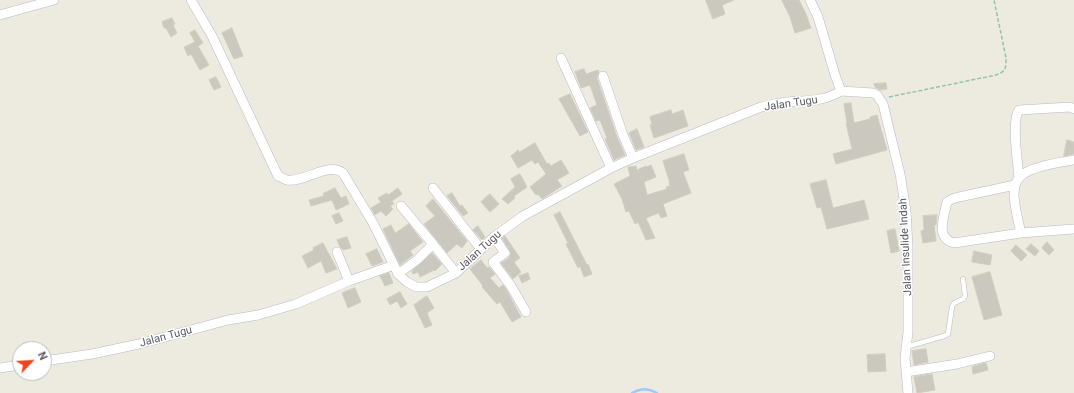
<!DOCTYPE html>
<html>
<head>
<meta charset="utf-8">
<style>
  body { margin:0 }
  #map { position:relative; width:1074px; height:393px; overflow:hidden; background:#edebe0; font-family:Roboto,sans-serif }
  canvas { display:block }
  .north { position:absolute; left:12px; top:341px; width:40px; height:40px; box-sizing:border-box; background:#fff; border:1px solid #bdbec0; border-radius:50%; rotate:65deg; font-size:11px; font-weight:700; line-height:16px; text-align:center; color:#595c62 }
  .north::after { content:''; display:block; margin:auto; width:14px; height:18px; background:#f24520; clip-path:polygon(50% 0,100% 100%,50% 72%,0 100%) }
</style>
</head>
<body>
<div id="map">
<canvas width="1074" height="393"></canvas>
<div class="north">N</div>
</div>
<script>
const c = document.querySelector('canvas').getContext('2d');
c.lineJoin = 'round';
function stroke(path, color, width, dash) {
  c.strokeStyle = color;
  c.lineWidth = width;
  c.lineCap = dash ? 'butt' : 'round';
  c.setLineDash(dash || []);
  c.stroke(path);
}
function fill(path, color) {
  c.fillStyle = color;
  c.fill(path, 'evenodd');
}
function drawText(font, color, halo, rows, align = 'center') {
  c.font = font + ' Roboto,sans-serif';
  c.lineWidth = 3;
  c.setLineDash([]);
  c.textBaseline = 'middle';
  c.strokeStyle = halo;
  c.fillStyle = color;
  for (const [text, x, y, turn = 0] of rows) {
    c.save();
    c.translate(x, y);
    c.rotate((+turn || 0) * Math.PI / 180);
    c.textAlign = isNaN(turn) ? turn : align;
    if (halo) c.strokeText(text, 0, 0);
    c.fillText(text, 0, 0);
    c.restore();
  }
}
stroke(new Path2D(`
  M632 393C641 388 648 388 657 393`), '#9dcbff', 2.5);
const building = new Path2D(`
  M706 0H734L722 5 725 14 713 19Z
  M782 0H799L806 14 811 28 795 33 790 17Z
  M172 18 175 24 173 25 177 33 171 37 166 28H164L162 22Z
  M232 28 243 56 234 59 222 33Z
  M195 30 203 43 198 46 209 65 200 70 191 54 188 56 184 47 195 42 190 33Z
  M584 69 586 74 598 70 599 72 597 78 617 137 625 155 614 160 605 139 607 138 600 120 596 121 590 108 597 105 590 85 581 88 575 72Z
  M216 77 221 87 214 90 209 80Z
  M886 83 887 89 880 90 875 87 874 84Z
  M570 94 588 132 580 136 559 99Z
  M851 103 854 123 870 119V117L877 115 887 150 836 164 833 154 852 149 846 123H847L844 104Z
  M671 110 672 114 683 110 688 126 654 138 650 125 652 124 650 117Z
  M637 129 644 147 636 150 629 133Z
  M1067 140 1074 142V154L1064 156Z
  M535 143 547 164 549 163 551 166 561 160 569 173 557 180 562 186 542 199 538 194 536 195 530 187 546 174 538 162 535 164 532 160 518 168 511 156 518 150 519 152Z
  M684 154 689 170 683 172 691 193 663 204 667 216 661 218 659 213 646 218 655 238 646 240 638 222 635 224 629 211 626 212 622 199 614 184 630 176 628 167 636 166 637 170 646 166 647 167 651 165 656 177 644 182 647 195 667 189 666 187 670 186 669 183H670L663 161Z
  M520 174 527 187 514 196 515 198 508 204 502 199 515 187 511 179Z
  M826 180 833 208 864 200 869 219 827 229 821 207 817 208 810 184Z
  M335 188 341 198 346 196 349 204 336 210 332 200 311 206 309 200 324 196 323 194Z
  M398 188 402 194 392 201 394 204 390 206 393 209 386 216 381 211 375 215 371 208 381 202 378 198 387 193 388 195Z
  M452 193 460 206 462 205 468 213 463 216 447 196Z
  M490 194 499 204 490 212 481 202Z
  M433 199 467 241 462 248 457 244 447 253 424 224 435 216 426 206Z
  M560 212 587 265 588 264 592 274 584 277 580 266 578 268 566 244 568 243 554 215Z
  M339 213 343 221 336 224 332 216Z
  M937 215 936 225H934L936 241 923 243 921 231 924 230 923 216Z
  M409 224 423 242 410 251 413 255 400 265 383 229 391 225 395 233Z
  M478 226 485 237 482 240 473 230Z
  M895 229 899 251 891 253 887 231Z
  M505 236 520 258 514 262 521 272 513 279 501 263 509 258 511 253 502 238Z
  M347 237 351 248 343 250 340 247 337 240Z
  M1047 242 1054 250 1049 255 1042 248Z
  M323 243 337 269 326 273 321 261 308 268 302 256 314 250 313 248Z
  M1031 244 1039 251 1035 256 1026 249Z
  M1016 245 1027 255 1021 261 1011 251Z
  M377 249 383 262 372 266 366 254Z
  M974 251 992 255 990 265 972 262Z
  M432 253 442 264 435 271 434 270 420 277 418 272 413 274 412 271Z
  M481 260 487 268 489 267 495 274 490 278 499 288 503 285 506 289 521 317 512 322 500 302 497 304 482 287 483 286 470 269Z
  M990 272 1002 315 984 320 972 277Z
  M389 273 393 283 385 286 380 276Z
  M528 273 530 279 522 283 519 276Z
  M355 288 361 302 348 308 342 293Z
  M400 292 407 304 401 308 397 301 390 305 387 299Z
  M427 296 434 308 427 313 432 325 425 328 414 305Z
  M926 349 928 362 914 365 912 351Z
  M885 354 886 371 868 372 867 355Z
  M986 363 988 370 973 374 972 367Z
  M932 374 935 390 917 393 914 377Z`);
fill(building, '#cac8bf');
stroke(building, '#d2cdbe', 1);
const lane = new Path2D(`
  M906 347 944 336 948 334 952 307 954 303 963 299 965 296 963 279`);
const street = new Path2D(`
  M191 0 212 36 278 176C281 177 284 179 287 180 304 183 329 161 343 173L373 223 394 265
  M810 0 818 17 835 75 841 91 873 93 877 95 883 104 900 174 906 211 908 246V332L905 358 908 393
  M0 15 54 0
  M561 58 611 168
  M603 76 623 135 633 158
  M1019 178C1018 164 1011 120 1019 110L1070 107 1074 109
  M1015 185 959 197 952 199 947 202C944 217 935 238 954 243L1021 233 1074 229
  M433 188 480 248
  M401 206 433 244 456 273
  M1021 233C1018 221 1015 208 1014 196 1014 190 1015 182 1019 178 1027 167 1061 162 1074 160
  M494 237 505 253 493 262 511 286 526 312
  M337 252 349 281
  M398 274 417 260 433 244
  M44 361 92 354 139 344 228 320 258 315 296 304 349 281 394 265 398 274 407 282 416 287H427L456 273 494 237 523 216 611 168 633 158 761 107C767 106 773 104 780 103 803 99 819 104 841 91
  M0 368 20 365
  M906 372 957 364 990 356`);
stroke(lane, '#b8bac0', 5.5);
stroke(street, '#b8bac0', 10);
stroke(new Path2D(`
  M889 97 996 75C1006 71 1006 69 1006 58L994 0`), '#91c5a5', 1.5, [4, 2]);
stroke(lane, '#fff', 4.5);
stroke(street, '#fff', 9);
drawText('11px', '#595c62', '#fff', [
  ["Jalan Tugu",791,104,-8],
  ["Jalan Insulide Indah",906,247,-93],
  ["Jalan Tugu",480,251,-42],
  ["Jalan Tugu",166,337,-15]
]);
</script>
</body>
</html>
